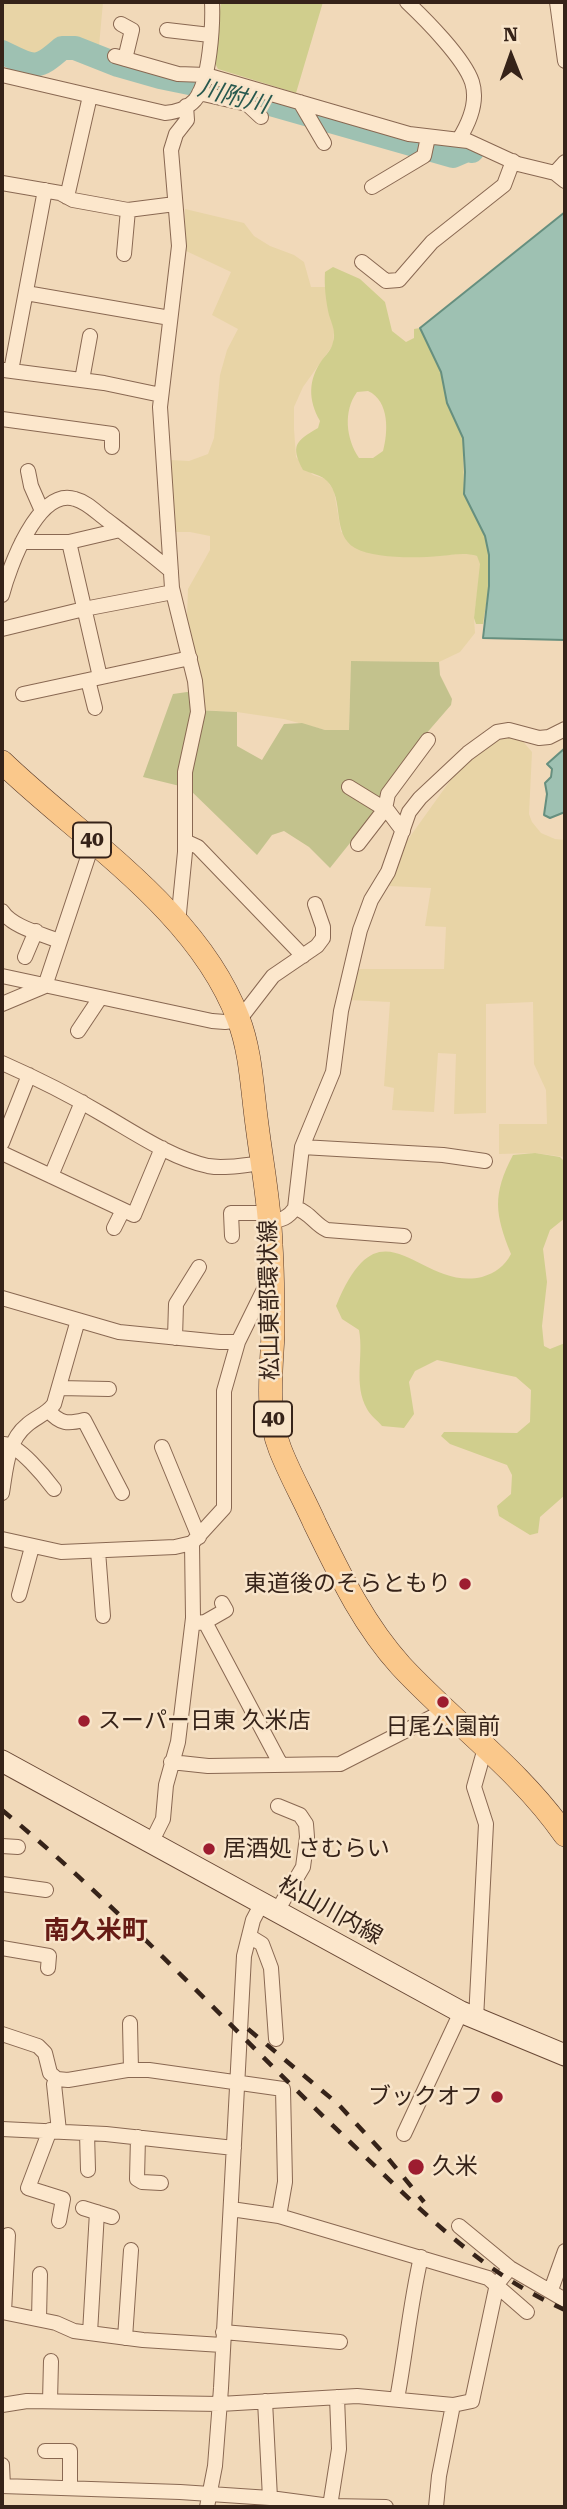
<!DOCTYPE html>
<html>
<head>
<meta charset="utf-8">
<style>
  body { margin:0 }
  #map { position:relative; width:567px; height:2509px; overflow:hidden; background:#f1d9b9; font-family:"Roboto Serif",serif }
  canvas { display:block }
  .frame { position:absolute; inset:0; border:4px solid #362319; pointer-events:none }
  .north { position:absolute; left:476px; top:21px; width:70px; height:70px; -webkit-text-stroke:5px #f8e4c9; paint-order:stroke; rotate:359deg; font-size:19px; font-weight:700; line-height:28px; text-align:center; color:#362319 }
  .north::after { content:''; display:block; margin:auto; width:24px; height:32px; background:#362319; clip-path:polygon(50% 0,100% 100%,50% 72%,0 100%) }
</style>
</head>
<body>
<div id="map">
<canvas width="567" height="2509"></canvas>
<div class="frame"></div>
<div class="north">N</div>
</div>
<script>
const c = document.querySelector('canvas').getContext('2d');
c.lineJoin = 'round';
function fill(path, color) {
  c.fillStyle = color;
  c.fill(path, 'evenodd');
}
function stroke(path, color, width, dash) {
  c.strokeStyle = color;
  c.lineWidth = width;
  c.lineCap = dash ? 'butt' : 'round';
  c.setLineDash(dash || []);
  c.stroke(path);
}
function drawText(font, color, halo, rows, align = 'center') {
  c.font = font + ' "Roboto Serif","Noto Sans JP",serif';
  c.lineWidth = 5;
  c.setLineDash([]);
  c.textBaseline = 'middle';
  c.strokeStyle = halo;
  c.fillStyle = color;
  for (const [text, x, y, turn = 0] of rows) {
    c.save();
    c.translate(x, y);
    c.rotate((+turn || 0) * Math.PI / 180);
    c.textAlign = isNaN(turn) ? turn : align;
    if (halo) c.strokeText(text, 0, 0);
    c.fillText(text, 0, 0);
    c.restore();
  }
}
fill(new Path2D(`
  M2 2H103L99 46 78 39H63L39 55 21 53 2 43Z
  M185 209 244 223 254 236 270 246 294 255 304 262 311 287H326L334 332 333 345 303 387 294 407V429L296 457 313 475 326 479 334 491 341 532 437 556 467 553 477 556 481 564 474 618 475 633 460 652 439 662 351 661 349 730H325L284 719 237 712 201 710V681L187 616 188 589 210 550V536L190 532H173L170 460 189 461 208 454 214 438 220 375 227 350 238 329 212 315 231 272 184 250Z
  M509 735 520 738 532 752 529 814 532 822 541 833 555 839 565 840V1157L535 1153 499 1154V1124H547L546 1090 534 1064 533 1002 486 1004V1113L454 1114 456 1054 438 1053 434 1112 392 1110 394 1088 384 1086 390 1002 349 1000 358 969H444L446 927 425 926 431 888 389 886 404 845 457 771 498 738Z`), '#e8d4a6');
fill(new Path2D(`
  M221 2H323L296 93 218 69 214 61Z
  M333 267 360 279 385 302 392 331 406 342 414 338V329L420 328 441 372 447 403 463 438 464 494 485 536 489 555V586L483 624H476L474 618 480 564 477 556C464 552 453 555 440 556 418 558 374 559 355 548 331 534 345 499 327 481 322 475 310 473 303 470 290 445 296 441 318 428L320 421C308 400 308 380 322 360 326 355 332 349 333 342 336 333 332 324 329 315 326 302 324 286 325 272ZM368 391C390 401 388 433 383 451L373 458H359C346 439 343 411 357 392Z
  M535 1153 560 1157 565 1162V1218L550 1230 543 1249 547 1282 542 1326 544 1346 550 1349 565 1343V1495L540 1517 538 1533 530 1535 499 1516 497 1506 511 1494 512 1475 507 1465 450 1444 441 1436 444 1432H452L517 1433 530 1422 531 1390 516 1377 437 1360 415 1371 409 1382 414 1414 404 1428 382 1426C378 1421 370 1415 367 1409 353 1384 364 1357 359 1330L342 1319 336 1306C382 1194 418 1292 482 1277 495 1273 505 1266 511 1254 495 1214 492 1195 513 1155Z`), '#d0ce8d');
fill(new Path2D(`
  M351 661 439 662 440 675 452 699 451 705 425 735 359 848 350 843 330 868 309 847 284 831 272 835 257 855 188 788 143 777 173 694 194 691 195 710 237 712V746L262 760 284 724 302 723 325 730H349Z`), '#c3c28d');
const water = new Path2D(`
  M565 212V640L483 638 489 586V555L485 536 464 494 465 472 463 438 447 403 441 372 420 328Z
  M565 748V812L550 818 544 815 547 794 545 783 551 777 552 769 547 764Z`);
fill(water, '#9ec1b2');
stroke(water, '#668f7f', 2);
stroke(new Path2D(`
  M2 52C33 67 35 72 62 48H75L118 65 160 77 214 88 453 156 467 150 472 151`), '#9ec1b2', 24);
const minor = new Path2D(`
  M407 2C425 19 464 58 472 82 478 101 469 123 459 139
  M557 2 565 61
  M121 24 132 30 125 59
  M167 30 210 35
  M115 56 178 74 206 75 409 134 468 141 518 164 555 173 565 181
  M2 75 165 113C176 112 188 108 195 100 210 82 213 24 212 2
  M199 93 247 104 261 117
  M300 102 324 143
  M555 173 565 162
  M2 183 60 193 73 200 128 210 175 204
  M372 187 424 156 428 137
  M67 197 90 96
  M124 254 128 210
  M362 262 386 281 399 280 432 242 504 185 513 161
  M26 293 170 318
  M4 370 104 383 161 395
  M11 371 45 190
  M82 380 90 336
  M2 419 112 434V447
  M28 471 31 486 42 511
  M22 542H69L120 530
  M69 542 100 677
  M2 595C9 568 38 487 75 499 87 502 97 513 107 520 129 537 150 553 171 571
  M2 629 84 609 173 592
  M88 680 95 708
  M23 694 190 658
  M349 787 388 811 403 831
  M185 841 198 847 303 956
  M358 844 385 809 388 794 428 740
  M2 911C12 927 42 934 59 941
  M178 923 185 852V772L198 712 195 681 172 588 160 407 179 246 171 150 176 134 187 120 186 106
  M25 957 36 931
  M2 976 212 1021 225 1022 239 1020 273 976 317 946 323 938V927L315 904
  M2 1004 45 986 93 842
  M78 1031 100 998
  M2 1063C36 1078 70 1095 102 1114 135 1133 171 1158 208 1166 225 1169 245 1165 262 1163
  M2 1143 29 1075
  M302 1147 443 1155 485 1161
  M2 1153 134 1215 162 1148
  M51 1176 82 1102
  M295 1208C310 1212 314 1224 327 1230L404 1236
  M271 1221C282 1220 288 1218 295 1208L302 1147 333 1072 341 1011 360 930 371 900 388 872 409 812 420 798 468 753 497 732 509 730 539 738 549 737 565 729
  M114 1228 123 1210
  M232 1236 231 1213H269
  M2 1298 119 1332 220 1342H238
  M175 1338 176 1304 199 1267
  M59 1388 109 1389
  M49 1411C60 1424 68 1424 84 1420L122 1493
  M4 1444C19 1445 45 1477 54 1489
  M162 1447 199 1537
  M2 1493C6 1469 7 1441 27 1425 36 1417 47 1414 54 1404L78 1320
  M2 1539 61 1552 175 1547 192 1543 224 1508V1391L238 1342 269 1279
  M98 1551 103 1616
  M19 1595 32 1547
  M205 1622 281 1765
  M197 1623 205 1622 226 1610 222 1603
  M171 1762 208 1766 340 1764 446 1710
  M151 1843 163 1819 166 1785 178 1742 193 1618 192 1543
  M2 1846 18 1847
  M2 1884 46 1890
  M277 1911 303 1867 307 1837 306 1824 300 1815 278 1806
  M249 1936 262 1944 271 1968 276 2039
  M2 1948 49 1956 48 1968
  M476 2019 486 1824 474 1787 485 1748
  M130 2023 131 2070
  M2 2034 38 2046 45 2053 50 2073 57 2079 68 2080 127 2070H149L283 2089 285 2182 279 2216
  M57 2079 54 2084 59 2131
  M2 2129 106 2134 234 2148
  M50 2130 28 2188 63 2199 59 2221
  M87 2133 88 2170
  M404 2134 461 2012
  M138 2137 137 2179 142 2182 161 2183
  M83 2208 112 2217
  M231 2209 279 2216 488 2278 527 2312
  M459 2226 510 2268 565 2300
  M551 2290 565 2251
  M2 2312 56 2323 74 2331 143 2340 222 2345
  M4 2312 8 2235
  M39 2319 40 2274
  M223 2332 340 2342
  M90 2333 97 2212
  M125 2338 131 2250
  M397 2399C406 2351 410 2304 421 2257
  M50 2401 51 2361
  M265 2401 270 2498
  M2 2405 27 2401 220 2404 357 2396 453 2405 472 2401 497 2284 510 2268
  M45 2451H70V2488
  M2 2465 3 2486
  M2 2486 180 2492 270 2498 330 2506 386 2507
  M330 2506 339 2449 337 2397
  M207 2507 215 2466 221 2388 244 1956 253 1920 262 1903
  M436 2507 439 2476 453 2405`);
const secondary = new Path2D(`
  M2 1761 461 2012 565 2055`);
const primary = new Path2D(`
  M2 762C82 839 197 910 238 1018 251 1051 252 1089 257 1125 262 1165 270 1205 271 1245 273 1275 273 1305 273 1335 271 1373 266 1413 280 1449 290 1475 304 1499 315 1524 340 1575 363 1624 401 1666 455 1724 520 1770 565 1835`);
stroke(minor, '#896852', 16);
stroke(secondary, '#6a4936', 23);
stroke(primary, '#553728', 24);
stroke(minor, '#fce7cc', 14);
stroke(secondary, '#fce7cc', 21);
stroke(primary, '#fac88b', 23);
stroke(new Path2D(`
  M2 1810C126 1912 234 2032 350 2142 418 2207 478 2271 565 2310
  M248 2029 338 2104 387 2157 424 2202`), '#362319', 4.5, [12, 12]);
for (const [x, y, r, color] of [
  [465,1584,7,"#9d1d30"],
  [443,1702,7,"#9d1d30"],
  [84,1721,7,"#9d1d30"],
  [209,1849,7,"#9d1d30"],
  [497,2097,7,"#9d1d30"],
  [416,2167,9,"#9d1d30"]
]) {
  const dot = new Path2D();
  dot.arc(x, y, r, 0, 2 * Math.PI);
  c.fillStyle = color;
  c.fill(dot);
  stroke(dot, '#f8e4c9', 2.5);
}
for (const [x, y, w] of [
  [92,840,38],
  [273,1419,38]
]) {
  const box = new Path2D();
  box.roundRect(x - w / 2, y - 17.5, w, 35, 5);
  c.fillStyle = '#f8e4c9';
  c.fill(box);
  stroke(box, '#362319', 2);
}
drawText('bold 21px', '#362319', null, [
  ["40",92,840],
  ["40",273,1419]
]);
drawText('23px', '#362319', '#f8e4c9', [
  ["松山東部環状線",270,1300,-91],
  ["松山川内線",330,1911,29]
]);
drawText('23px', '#362319', '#f8e4c9', [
  ["東道後のそらともり",451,1584,"right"],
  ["スーパー日東 久米店",98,1721],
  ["日尾公園前",443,1727,"center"],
  ["居酒処 さむらい",223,1849],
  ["ブックオフ",483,2097,"right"],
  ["久米",432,2167]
], 'left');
drawText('italic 24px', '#27584e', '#f8e4c9', [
  ["川附川",233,97,15]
]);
drawText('bold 26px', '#661b15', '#f8e4c9', [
  ["南久米町",96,1931]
]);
</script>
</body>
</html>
